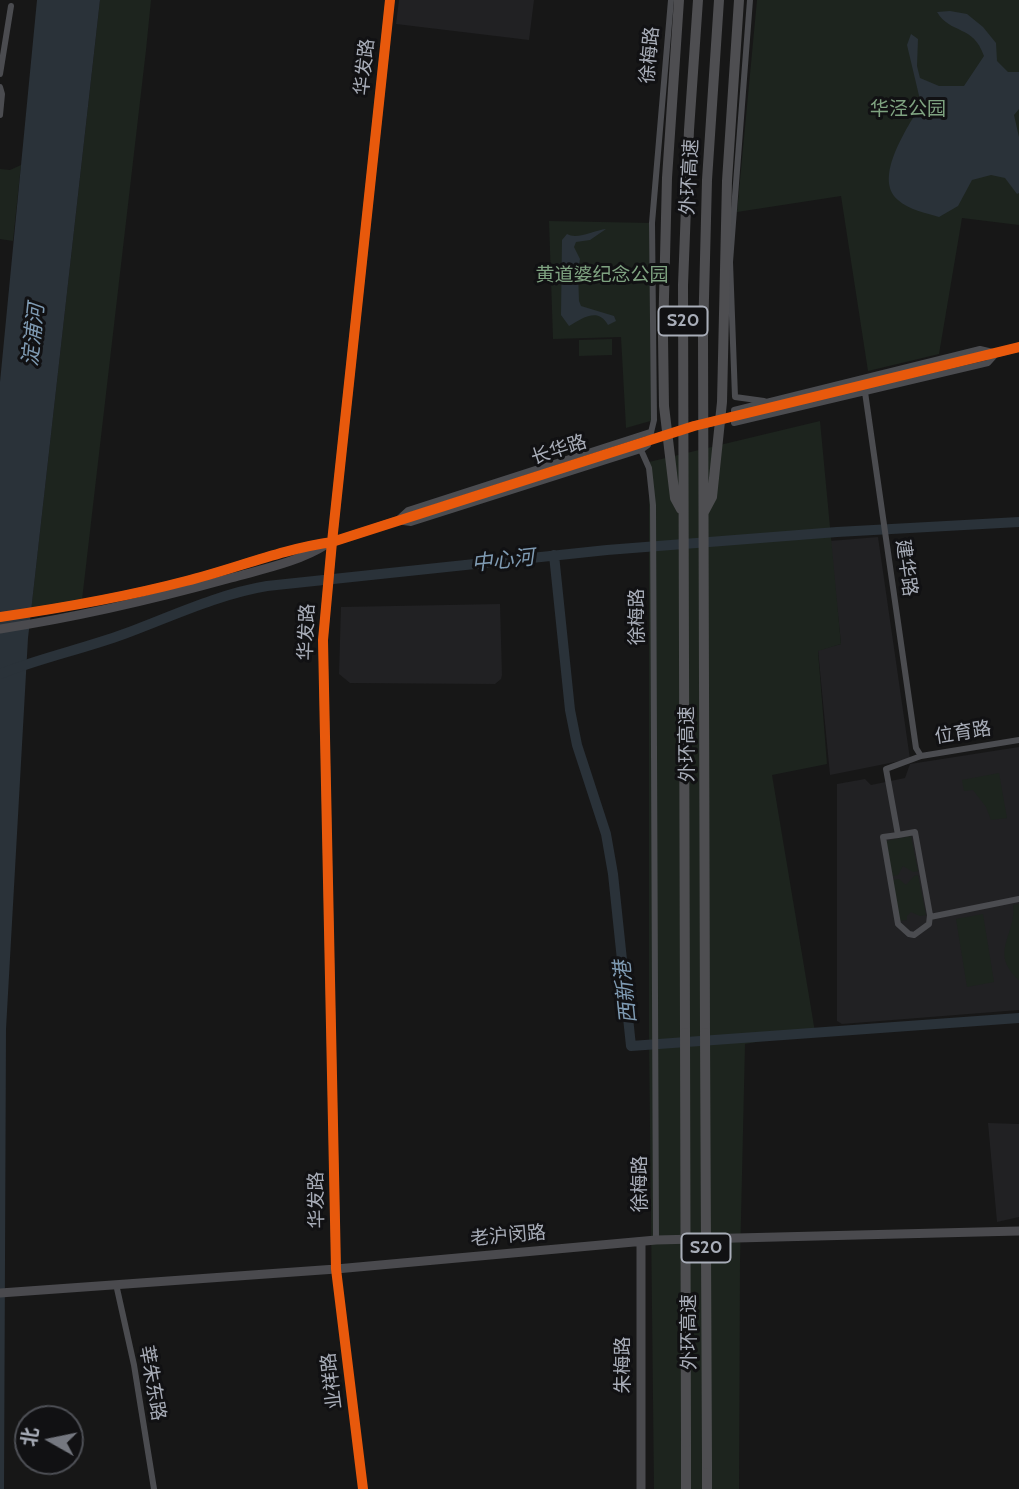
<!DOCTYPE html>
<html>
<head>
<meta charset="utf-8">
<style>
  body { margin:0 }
  #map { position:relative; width:1019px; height:1489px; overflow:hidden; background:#171717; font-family:Cabin,"Noto Sans SC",sans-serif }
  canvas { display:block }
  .north { position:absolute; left:14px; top:1405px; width:70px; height:70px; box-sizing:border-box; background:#111113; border:2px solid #4d4f55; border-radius:50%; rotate:279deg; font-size:19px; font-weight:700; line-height:28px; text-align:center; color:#a8adb8 }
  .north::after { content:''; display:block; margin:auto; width:24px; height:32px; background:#757880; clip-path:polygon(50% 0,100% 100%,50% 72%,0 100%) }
</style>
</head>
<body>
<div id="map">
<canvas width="1019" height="1489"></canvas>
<div class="north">北</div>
</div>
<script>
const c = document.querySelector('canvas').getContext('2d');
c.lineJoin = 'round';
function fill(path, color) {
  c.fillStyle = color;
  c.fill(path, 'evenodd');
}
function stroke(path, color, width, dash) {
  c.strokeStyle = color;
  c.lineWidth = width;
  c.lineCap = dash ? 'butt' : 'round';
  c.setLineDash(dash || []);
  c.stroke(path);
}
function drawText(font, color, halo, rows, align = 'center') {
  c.font = font + ' Cabin,"Noto Sans SC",sans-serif';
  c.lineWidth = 6;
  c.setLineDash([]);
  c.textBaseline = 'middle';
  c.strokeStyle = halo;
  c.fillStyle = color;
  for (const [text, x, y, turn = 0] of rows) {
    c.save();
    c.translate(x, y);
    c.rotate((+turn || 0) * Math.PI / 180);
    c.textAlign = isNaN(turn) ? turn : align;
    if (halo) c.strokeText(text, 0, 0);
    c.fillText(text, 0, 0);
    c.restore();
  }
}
fill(new Path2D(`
  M399 0H534L529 40 396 24Z
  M878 537 910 759 830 775 818 650 841 644 830 541Z
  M500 604 502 675 501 679 495 684 350 683 339 674 341 607Z
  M1019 747V1010L842 1024 837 1021V784L865 779 871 785 905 778 910 764Z
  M988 1123 1019 1124V1217L997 1222Z`), '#212123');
fill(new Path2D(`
  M100 0H151L146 50 82 600 31 611Z
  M757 0H1019V225L962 218 939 354 868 371 841 196 737 212Z
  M21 165 13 241 0 239V169L10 170Z
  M549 221 652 223 654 420 626 428 621 337 553 339Z
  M612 339V355L579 356V340Z
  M820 421 841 644 818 651 827 764 772 775 815 1032 745 1044 740 1262 739 1489H654L649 1037V462Z
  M999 773 1007 818 991 820 986 807 973 790 964 791 962 780Z
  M911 836 918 871 913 872 903 866 898 875 892 876 886 841Z
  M918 875 926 915 920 916 911 912 907 916V920L899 921 893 880 899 879 906 885 914 876Z
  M1019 904V980C988 952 1017 935 1013 905Z
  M983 914 994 982 967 987 956 919Z`), '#1d241e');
fill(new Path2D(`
  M37 0H100L28 638 6 1029 4 1489H0V382Z
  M950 11 967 14 983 27 996 43 997 61 1008 72H1019V109L1014 115 1019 137V193L1017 194 1005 178 991 175 972 180 958 206 939 217C926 213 909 210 898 200 872 178 909 126 921 104L907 45 911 34 918 39 917 66 920 78 939 86H964L984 56C973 24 951 35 937 12Z
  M606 229 590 240 576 242 574 247 580 259 578 271 579 301 581 306 614 316 616 321 608 325C598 307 583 318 569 326L561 315 562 240 567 234C577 240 595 230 606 229Z`), '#2a3239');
stroke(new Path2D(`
  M554 555 570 710 577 745 606 834 613 874 631 1046 1019 1018
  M0 674C40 658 83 649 124 634 170 617 218 594 267 586L607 550 837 532 1019 522`), '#2a3239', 10);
stroke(new Path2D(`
  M750 0 730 262 735 397 764 401
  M0 74 11 6
  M0 87 2 94 0 115
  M980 349 997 353 988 363 734 423V410Z
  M865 392 916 748 921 756 1019 740
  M650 432 408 510 396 521 411 523 641 450 648 445 654 420 652 223 671 0
  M641 450 649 468 653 505 656 1240
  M898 835 883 837 898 924 909 934 914 935 929 924 930 915 915 832 898 835 886 769 921 756
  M930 917 1019 899
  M336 1269 363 1489
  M116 1284 134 1365 154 1489`), '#4b4c50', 6);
stroke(new Path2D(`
  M871 384 1019 347
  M0 617C62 608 125 597 186 581 234 569 282 549 332 542L521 481
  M0 629C78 617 155 599 231 578 263 569 299 562 327 544
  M641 1242V1489
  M336 1269 323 640 332 542 390 0
  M0 1293 336 1269 656 1240 1019 1231`), '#4a4a4e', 9);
stroke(new Path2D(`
  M679 0 667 178 663 337 664 406 675 498 681 509
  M704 512 712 497 722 402 727 181 739 0
  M685 1033 683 285 689 130 698 0
  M705 1033 703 337 707 180 719 0
  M686 1442V1489
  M707 1464V1489`), '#4e4e51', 10);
stroke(new Path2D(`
  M521 481 694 426 871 384`), '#4a4a4e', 9);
stroke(new Path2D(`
  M685 1033 686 1442
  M705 1033 707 1464`), '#4e4e51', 10);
stroke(new Path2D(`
  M0 617C62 608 125 597 186 581 234 569 282 549 332 542L694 426 1019 347
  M363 1489 336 1269 323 640 332 542 390 0`), '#e8590c', 10);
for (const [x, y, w] of [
  [683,321,49],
  [706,1248,49]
]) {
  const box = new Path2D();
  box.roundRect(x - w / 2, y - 14.5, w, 29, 5);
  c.fillStyle = '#111113';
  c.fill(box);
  stroke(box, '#a8adb8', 2);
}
drawText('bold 18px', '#a8adb8', null, [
  ["S20",683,321],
  ["S20",706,1248]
]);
drawText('19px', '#a8adb8', '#111113', [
  ["徐梅路",650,55,-85],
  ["华发路",365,67,-84],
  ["外环高速",690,177,-87],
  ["长华路",559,450,-18],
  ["建华路",906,568,82],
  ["徐梅路",637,617,-90],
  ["华发路",307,632,-88],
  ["位育路",963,733,-9],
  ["外环高速",687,744,-90],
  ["徐梅路",640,1184,-90],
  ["华发路",317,1200,-91],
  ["老沪闵路",508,1236,-5],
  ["外环高速",689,1332,-90],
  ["朱梅路",623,1365,-90],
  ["业祥路",332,1381,-97],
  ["莘朱东路",152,1383,80]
]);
drawText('19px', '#7fa381', '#111113', [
  ["华泾公园",908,109],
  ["黄道婆纪念公园",602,275]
]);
drawText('italic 21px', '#7f9bb3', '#111113', [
  ["淀浦河",34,335,-84],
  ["中心河",503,561,-6],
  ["西新港",626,992,-96]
]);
</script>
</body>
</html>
